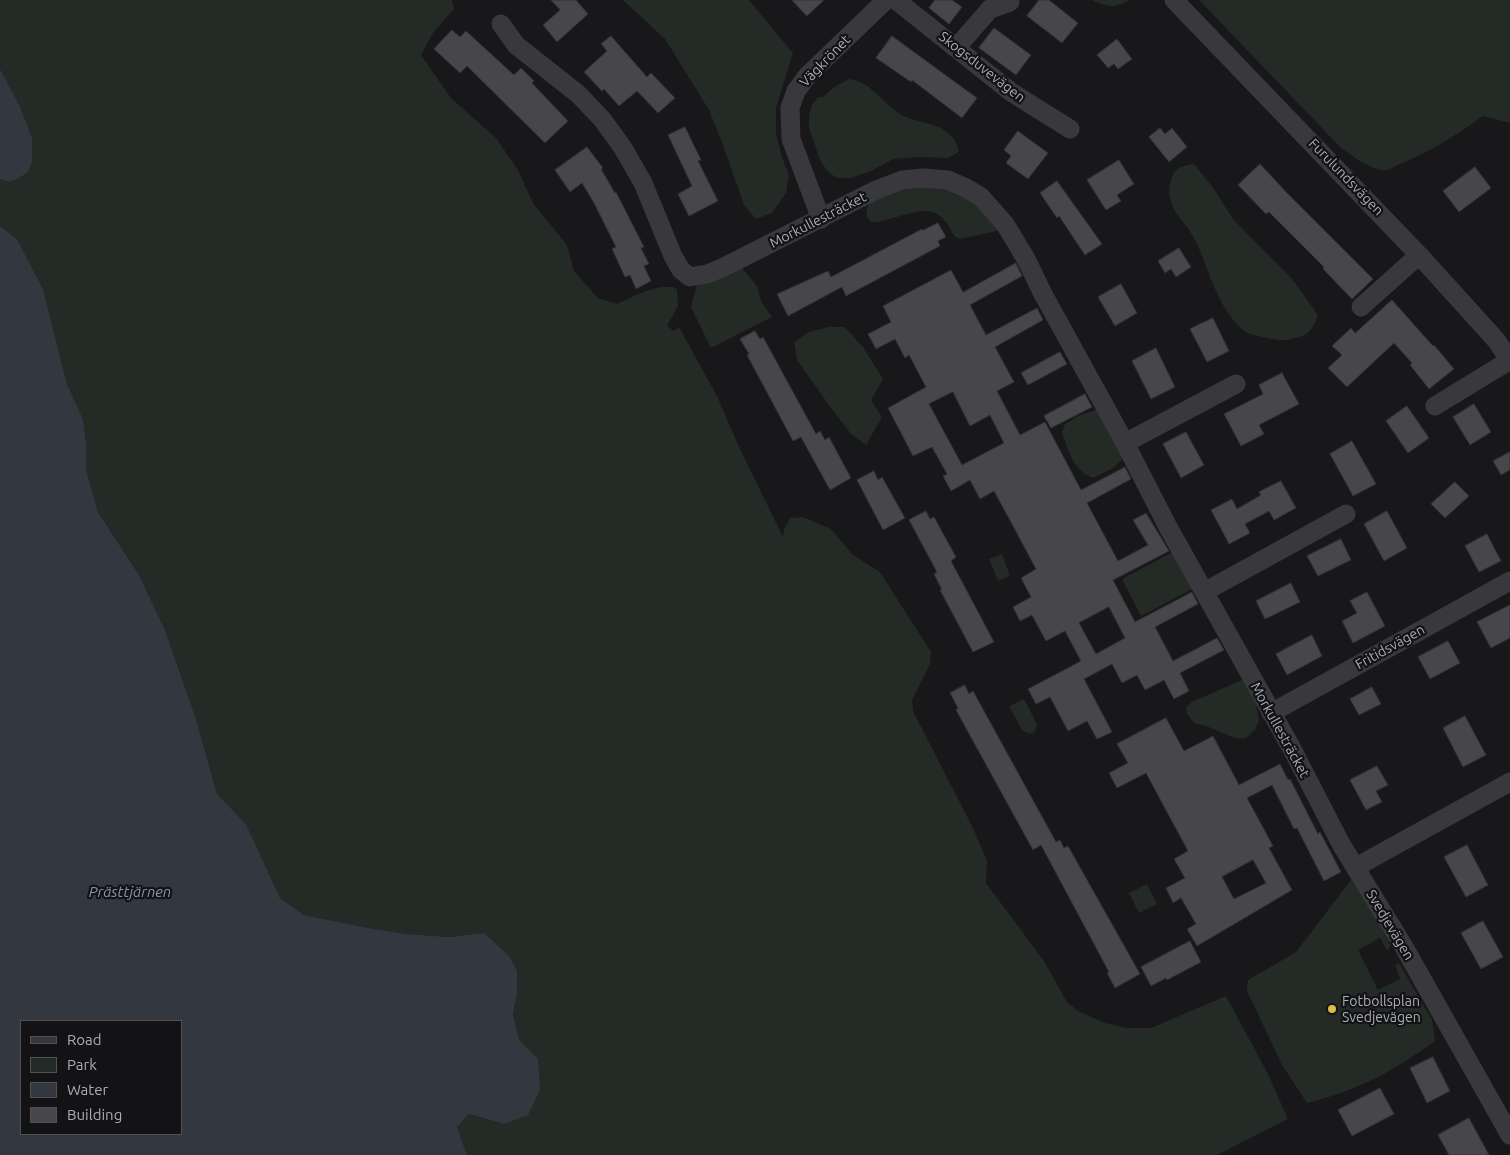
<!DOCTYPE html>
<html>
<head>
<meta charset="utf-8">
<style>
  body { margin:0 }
  #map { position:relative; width:1510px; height:1155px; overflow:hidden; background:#181719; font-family:Ubuntu,sans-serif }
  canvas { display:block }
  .legend { position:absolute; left:20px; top:1020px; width:162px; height:115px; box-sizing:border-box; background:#131214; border:1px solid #505055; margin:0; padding:6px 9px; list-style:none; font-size:15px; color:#abadb7 }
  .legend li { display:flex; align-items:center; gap:10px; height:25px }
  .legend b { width:25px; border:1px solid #505055 }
</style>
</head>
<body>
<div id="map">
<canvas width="1510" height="1155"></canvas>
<ul class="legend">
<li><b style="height:6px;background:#39393d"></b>Road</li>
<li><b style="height:14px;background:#242a25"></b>Park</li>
<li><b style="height:14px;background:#333840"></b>Water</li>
<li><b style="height:14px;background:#47474b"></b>Building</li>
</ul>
</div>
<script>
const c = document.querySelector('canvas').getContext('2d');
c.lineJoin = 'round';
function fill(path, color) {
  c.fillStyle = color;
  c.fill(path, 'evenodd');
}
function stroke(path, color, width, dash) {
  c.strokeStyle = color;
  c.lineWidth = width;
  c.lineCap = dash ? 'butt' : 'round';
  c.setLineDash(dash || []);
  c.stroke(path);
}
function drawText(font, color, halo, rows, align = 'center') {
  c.font = font + ' Ubuntu,sans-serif';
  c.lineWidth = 4.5;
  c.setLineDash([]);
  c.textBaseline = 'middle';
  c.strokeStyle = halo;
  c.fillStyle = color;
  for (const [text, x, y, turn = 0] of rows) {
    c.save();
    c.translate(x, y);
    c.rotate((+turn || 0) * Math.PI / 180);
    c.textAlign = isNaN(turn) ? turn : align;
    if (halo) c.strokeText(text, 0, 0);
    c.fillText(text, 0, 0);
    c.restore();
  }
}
fill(new Path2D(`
  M0 0H452L454 9 433 33 421 55 451 98 496 138 518 170 533 203 567 245 574 271 598 298 617 304C633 297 661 281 677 289L678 306 667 326 674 331 679 327 717 396 739 447 783 537 784 530 790 518 803 517 831 529 853 555 880 572 931 652 930 664 912 700 913 711 973 828 987 861 986 883 1044 961 1067 1002 1078 1011 1105 1023 1126 1028H1151L1226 996 1268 1074 1288 1119 1217 1155H467L457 1127 469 1114 504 1124 538 1060 519 1040 513 1012 517 995 484 933 449 937 407 934 374 929 304 915 280 898 246 824 217 794 196 719 165 630 139 575 98 512 86 469V442L83 419 67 384 43 289 17 239 0 226V179L9 182 8 87 0 69Z
  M623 0H749L793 53 776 108V134L782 157 789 175 786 193 772 213 756 219 744 205 723 145 709 110 665 39Z
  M1092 0H1129C1115 9 1106 7 1092 0Z
  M1199 0H1510V123L1483 116C1457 135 1430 152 1400 164 1396 166 1390 170 1386 170 1371 171 1353 156 1341 148Z
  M849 79C871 82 880 100 897 112 911 122 933 122 944 130 953 136 957 142 959 152L948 158 918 157 893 159 873 170 851 178H837L828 172 820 160 809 128V115L812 105 818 97H823L834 87Z
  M1194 164 1214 189 1233 219 1292 279 1318 315C1311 334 1308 335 1288 340 1280 341 1270 339 1262 337 1256 335 1248 334 1244 331 1218 309 1210 273 1197 244 1187 220 1162 208 1171 180 1175 167 1182 166 1194 164Z
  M908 187H957L1005 229 960 239 954 236C939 203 924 209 893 218 883 220 881 223 870 222L866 214 868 205 878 198Z
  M742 268 757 286 761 301 772 317 711 348 691 307 697 284Z
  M828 327H845L863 347 883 379 871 400 882 417 866 445 851 434 831 408 797 360 794 342 809 332Z
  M1101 408 1123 459 1113 468 1093 478C1073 471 1068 450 1062 432L1065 424 1078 416Z
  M1180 548 1200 585 1141 616 1122 579Z
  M1002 554 1010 576 998 581 989 559Z
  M1244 679 1254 697 1257 709 1259 721 1255 730 1246 738H1235L1206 726 1194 723 1187 714 1186 707 1192 702Z
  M1024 699 1037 724 1035 732 1030 734 1022 730 1009 706Z
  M1354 876 1391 946 1387 950 1380 938 1358 950 1378 990 1400 979 1395 965 1399 963 1432 1020 1435 1041C1394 1071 1357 1091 1307 1103L1282 1065 1247 991 1248 980 1296 952Z
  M1147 884 1157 904 1139 913 1129 893Z`), '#242a25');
fill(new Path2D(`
  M0 69 20 107 32 138V162L28 172 17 179 9 182 0 179Z
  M0 226 17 239 43 289 67 384 83 419 86 442V469L98 512 139 575 165 630 196 719 217 794 246 824 280 898 304 915 374 929 407 934 449 937 484 933 509 956 517 971V995L513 1013 519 1040 538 1059 540 1090 528 1115 504 1124 469 1114 457 1127 467 1155H0ZM181 1021V1134H21V1021Z`), '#333840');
const building = new Path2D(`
  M551 0H576L588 14 557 42 543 25 560 10Z
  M792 0H824L807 16Z
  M935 0H952L962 7 949 24 929 8Z
  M1039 0H1049L1078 23 1062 43 1027 16Z
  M994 28 1031 55 1016 75 979 48Z
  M452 30 460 37 466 31 514 75 521 68 534 81 532 83 568 121 545 143 467 66 460 73 434 49Z
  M611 36 647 77 651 73 675 98 658 113 637 91 619 106 604 89 602 91 584 72 607 51 601 44Z
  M892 36 977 98 962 118 912 80 911 82 876 58Z
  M1117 39 1132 59 1118 69 1114 64 1108 68 1097 55Z
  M685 127 701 160 698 161 718 201 689 216 678 194 692 186 668 135Z
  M1160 128 1165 134 1172 128 1187 147 1169 162 1149 137Z
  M1018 131 1048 153 1028 179 1006 163 1011 156 1004 150Z
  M587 147 603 168 601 169 615 193 616 192 644 247 641 248 649 264 644 266 651 281 636 289 630 275 625 277 612 249 616 247 594 203 582 183 570 192 555 170Z
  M1119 160 1134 184 1117 195 1121 201 1106 210 1087 180Z
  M1260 164 1288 194 1373 279 1352 299 1323 269 1324 267 1269 212 1266 214 1238 185Z
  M1475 167 1491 188 1459 212 1443 191Z
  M1057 181 1102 244 1085 255 1059 216 1057 218 1040 193Z
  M938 223 946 237 938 241 940 246 846 296 842 287 788 316 777 294 828 271 831 277 922 229 923 230Z
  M1179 248 1191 267 1176 277 1171 269 1165 273 1158 261Z
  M1016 263 1022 276 970 305 986 335 1037 308 1043 320 995 347 1014 382 997 391 1020 435 1045 422 1081 490 1125 467 1131 479 1087 503 1118 561 1148 545 1133 520 1146 513 1169 551 1113 580 1135 622 1192 592 1198 604 1155 627 1173 661 1217 638 1224 650 1180 673 1189 691 1174 699 1164 680 1145 690 1137 675 1122 683 1112 664 1084 679 1112 732 1097 739 1087 721 1068 731 1050 697 1036 704 1028 689 1081 661 1065 631 1046 641 1032 615 1020 621 1013 607 1031 597 1021 578 1036 569 1012 524 994 491 980 499 970 480 951 491 943 476 947 474 932 447 913 456 888 408 926 387 909 355 905 358 895 339 876 349 868 334 891 322 883 306 951 270 963 292ZM953 392 970 426 990 415 1004 443 962 465 929 404ZM1109 607 1125 638 1096 654 1079 623Z
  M1121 284 1137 313 1115 326 1098 297Z
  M1392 300 1433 346 1434 345 1454 369 1429 389 1410 365 1412 363 1394 343 1347 387 1328 368 1342 355 1332 346 1351 328 1355 333Z
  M1213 318 1229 351 1207 362 1190 329Z
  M755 331 760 339 763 337 816 434 820 431 825 440 829 437 851 478 830 490 801 437 793 441 747 355 749 354 740 339Z
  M1156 348 1175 387 1151 399 1132 361Z
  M1060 352 1067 364 1028 385 1021 373Z
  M1282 373 1299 404 1259 425 1264 434 1241 446 1224 414 1263 394 1259 385Z
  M1085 394 1092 407 1051 428 1044 416Z
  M1474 404 1491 432 1470 445 1453 417Z
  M1407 406 1429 438 1408 453 1386 421Z
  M1186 432 1204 465 1181 478 1163 444Z
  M1352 441 1376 484 1353 496 1330 454Z
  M1510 452V470L1501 475 1493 461Z
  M874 471 878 480 882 477 905 518 883 530 857 480Z
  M1281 481 1296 508 1274 520 1269 511 1245 524 1250 533 1229 544 1211 510 1232 499 1237 509 1261 495 1259 492Z
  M1455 482 1469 496 1445 518 1431 504Z
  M926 511 930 519 934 517 956 557 951 561 994 642 973 652 940 590H942L934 574 937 572 909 520Z
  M1387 511 1407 548 1384 561 1364 524Z
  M1487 534 1501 561 1479 572 1465 546Z
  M1341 539 1351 560 1318 576 1307 556Z
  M1291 583 1300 602 1265 619 1256 601Z
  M1367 592 1385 626 1353 643 1342 621 1357 613 1350 601Z
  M1510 605V638L1491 648 1477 622Z
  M1312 635 1322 656 1287 675 1276 654Z
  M1448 641 1460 663 1430 679 1418 657Z
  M965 685 969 694 973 691 1056 842 1060 840 1064 848 1068 846 1140 974 1115 988 1107 973 1109 972 1041 845 1033 850 956 710 958 708 950 693Z
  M1372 687 1381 704 1359 715 1350 699Z
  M1465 716 1486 755 1463 767 1443 728Z
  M1166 718 1184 751 1213 736 1239 785 1280 764 1288 780 1290 779 1318 834 1320 832 1341 872 1324 881 1297 828 1294 829 1272 785 1247 798 1273 846 1269 848 1292 890 1197 946 1187 929 1196 924 1181 898 1173 903 1166 888 1185 878 1174 859 1188 851 1146 773 1117 788 1109 773 1128 763 1117 744ZM1253 860 1266 883 1234 899 1222 877Z
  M1377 766 1388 785 1376 791 1382 802 1366 810 1350 780Z
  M1467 845 1488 885 1466 897 1444 857Z
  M1483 921 1503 957 1481 969 1461 933Z
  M1190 941 1201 962 1167 980 1166 978 1151 986 1141 967Z
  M1433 1057 1450 1091 1427 1103 1410 1068Z
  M1380 1088 1394 1114 1352 1136 1338 1110Z
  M1469 1118 1489 1155H1449L1438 1135Z`);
fill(building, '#47474b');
stroke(building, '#323235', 1);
stroke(new Path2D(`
  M896 0 1011 92 1070 129
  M1174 0 1419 255 1496 340 1510 361
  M501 24 516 45 578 94 602 119 623 148 643 183 673 256 681 270 690 277 707 274 722 268 876 190 902 180 923 178 948 180 966 188 981 197 1005 224 1026 259 1043 294 1125 443 1168 527 1292 749 1341 844 1404 947 1510 1135
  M956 48 990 9 1010 2
  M821 219 791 139 790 108 796 91 808 75 886 0
  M1361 307 1419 255
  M1435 406 1510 360
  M1125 443 1236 384
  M1204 592 1346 514
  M1271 713 1510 581
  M1356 867 1510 782`), '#39393d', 19);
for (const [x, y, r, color] of [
  [1332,1009,5,"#dcbd4c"]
]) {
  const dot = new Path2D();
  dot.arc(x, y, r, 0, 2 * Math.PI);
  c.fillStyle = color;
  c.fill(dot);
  stroke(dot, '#131214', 2);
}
drawText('14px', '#abadb7', '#131214', [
  ["Vägkrönet",825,61,-46],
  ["Skogsduvevägen",982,67,38],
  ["Furulundsvägen",1346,177,46],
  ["Morkullesträcket",818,220,-27],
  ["Fritidsvägen",1390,647,-29],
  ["Morkullesträcket",1280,730,61],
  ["Svedjevägen",1390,925,59]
]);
drawText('14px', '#abadb7', '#131214', [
  ["Fotbollsplan",1342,1001],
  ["Svedjevägen",1342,1017]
], 'left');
drawText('italic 15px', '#8797ae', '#131214', [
  ["Prästtjärnen",130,892]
]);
</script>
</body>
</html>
